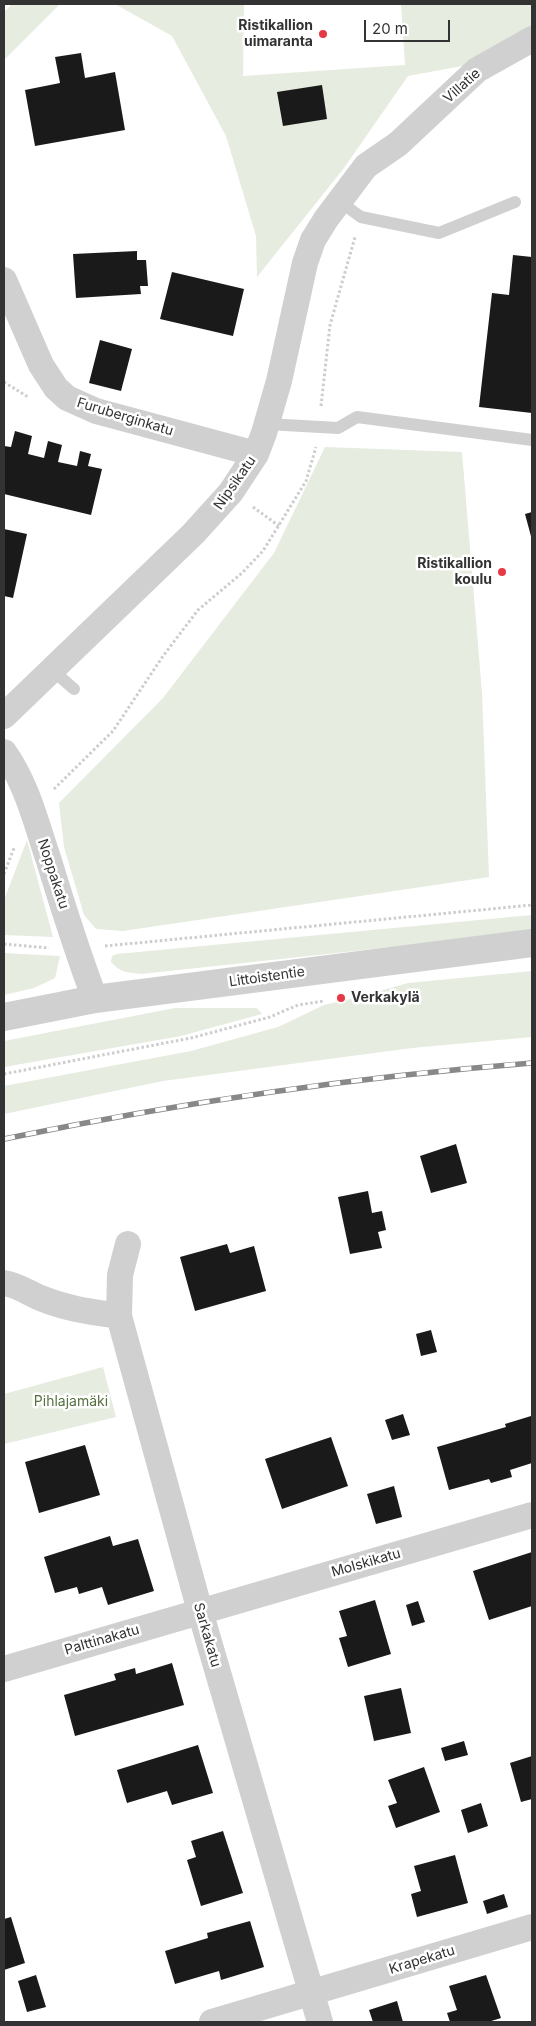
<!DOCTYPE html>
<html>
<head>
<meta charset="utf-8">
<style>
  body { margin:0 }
  #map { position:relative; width:536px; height:2026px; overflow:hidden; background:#fff; font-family:Inter,sans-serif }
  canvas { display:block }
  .frame { position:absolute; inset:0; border:5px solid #333; pointer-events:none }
  .scale { position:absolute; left:364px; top:20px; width:86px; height:22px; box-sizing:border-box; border:2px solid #333; border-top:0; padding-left:6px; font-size:15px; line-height:18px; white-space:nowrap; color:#333; -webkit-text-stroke:4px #fff; paint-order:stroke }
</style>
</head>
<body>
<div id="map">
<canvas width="536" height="2026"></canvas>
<div class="frame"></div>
<div class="scale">20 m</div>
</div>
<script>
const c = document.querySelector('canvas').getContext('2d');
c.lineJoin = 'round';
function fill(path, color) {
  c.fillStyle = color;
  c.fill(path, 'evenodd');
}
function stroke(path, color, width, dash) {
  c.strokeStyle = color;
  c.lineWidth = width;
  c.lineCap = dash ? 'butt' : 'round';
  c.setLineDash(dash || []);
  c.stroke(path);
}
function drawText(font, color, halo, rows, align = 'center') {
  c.font = font + ' Inter,sans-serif';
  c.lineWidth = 5;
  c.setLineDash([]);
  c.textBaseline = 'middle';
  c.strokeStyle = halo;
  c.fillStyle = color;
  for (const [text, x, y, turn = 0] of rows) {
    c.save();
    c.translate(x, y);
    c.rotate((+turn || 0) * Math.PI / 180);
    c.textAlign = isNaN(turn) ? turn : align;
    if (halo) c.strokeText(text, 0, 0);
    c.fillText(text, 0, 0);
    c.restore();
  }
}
fill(new Path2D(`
  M12 4H60L4 60V12Z
  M115 4H244L243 76 405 65 401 4H532V53L408 76 344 168 257 277 256 236 226 136 172 36Z
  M325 447 462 452 482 693 489 877 123 931 96 929 84 915 64 847 59 803 163 698 274 553Z
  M27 840 53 937 4 935V900Z
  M532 915V932L141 974C129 973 119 972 111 962L112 956 117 954Z
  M4 953 60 956 55 978 34 988 4 995Z
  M532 971V1037L412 1048 163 1081 4 1114V1086L191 1051 278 1027 324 1005 359 997 408 983Z
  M175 1008H257L262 1014 181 1036 4 1067V1041Z
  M103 1367 116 1417 4 1444V1394Z`), '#e6ecdf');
fill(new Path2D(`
  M81 53 85 78 115 72 125 130 35 146 25 90 60 83 55 57Z
  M322 85 327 119 283 126 277 92Z
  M137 251V260H146L148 286H140L141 294 76 298 73 254Z
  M513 255 532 257V413L479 407 492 293 509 295Z
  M172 272 244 289 233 336 160 319Z
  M100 340 132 349 121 391 89 383Z
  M15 431 32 436 28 454 44 458 48 441 62 445 58 462 77 466 80 451 91 454 88 466 102 469 91 515 4 494V446L11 447Z
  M532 512V540L525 514Z
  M4 529 27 534 13 598 4 596Z
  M456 1144 467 1183 431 1193 420 1156Z
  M368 1191 372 1213 382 1211 386 1230 378 1232 382 1248 350 1254 338 1197Z
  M227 1244 230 1253 254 1246 266 1291 195 1311 180 1257Z
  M431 1330 437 1352 421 1356 416 1334Z
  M403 1414 410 1435 392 1440 385 1420Z
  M531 1416 532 1463 510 1470 512 1477 491 1483 489 1479 449 1490 437 1447 506 1427 505 1424Z
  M331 1437 348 1486 282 1509 265 1459Z
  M85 1445 100 1495 39 1513 25 1462Z
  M394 1486 402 1517 376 1524 367 1494Z
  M110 1536 113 1546 138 1539 154 1591 108 1605 102 1587 79 1594 77 1587 55 1593 44 1557Z
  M532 1552V1606L489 1620 473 1571Z
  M375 1600 391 1654 348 1667 339 1638 347 1636 339 1611Z
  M418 1601 425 1622 412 1626 406 1605Z
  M172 1663 184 1705 75 1736 64 1695 116 1680 114 1674 135 1668 136 1674Z
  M401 1688 411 1733 374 1741 364 1696Z
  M464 1741 468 1755 445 1761 441 1748Z
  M198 1745 213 1793 172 1805 167 1791 127 1803 117 1770Z
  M532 1756V1799L521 1802 510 1763Z
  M424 1767 440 1812 396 1828 388 1806 397 1803 388 1780Z
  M481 1803 488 1826 468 1833 461 1810Z
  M223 1831 243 1893 201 1906 187 1860 196 1857 191 1841Z
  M455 1855 468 1903 417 1917 411 1894 421 1891 414 1866Z
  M504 1894 508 1907 487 1914 483 1901Z
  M11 1917 25 1963 4 1970V1919Z
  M250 1921 264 1967 221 1980 219 1971 175 1984 165 1951 208 1938 207 1933Z
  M36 1975 46 2007 27 2012 18 1981Z
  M486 1975 501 2018 488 2022H450L447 2013 457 2010 449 1986Z
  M397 2001 403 2022H373L369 2010Z`), '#1a1a1a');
stroke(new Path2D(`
  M4 382 28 397
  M321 406 330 325 355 237
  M253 507 279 526
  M54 789 113 731 163 656 198 610 242 573 263 551 306 481 316 447
  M4 874 14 848
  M4 944 49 948
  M105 946 532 905
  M4 1074 191 1038 270 1017 298 1005 324 1001`), '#cdcdcd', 3, [2.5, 2.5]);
stroke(new Path2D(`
  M339 201 361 217 439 233 515 202
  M267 424 338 428 357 417 532 440
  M52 670 74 689`), '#d0d0d0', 12);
stroke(new Path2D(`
  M4 280 41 365 56 388 67 398 96 411 256 454
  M4 716 193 534 231 492 256 454 264 433 279 381 305 263 313 240 326 219 366 166 398 144 477 70 532 39
  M4 752C27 784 36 823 49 861 63 907 78 954 95 999
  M128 1244 120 1275 119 1316 200 1611 320 2022
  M4 1283C18 1285 30 1294 43 1299 68 1309 93 1312 119 1316
  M4 1669 532 1515
  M212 2022 532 1927`), '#d0d0d0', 26);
stroke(new Path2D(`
  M4 1017 95 999 532 943`), '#d0d0d0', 28);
const rail = new Path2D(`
  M4 1139C178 1103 354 1077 532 1063`);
stroke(rail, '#888', 5.5);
stroke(rail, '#fff', 4, [11]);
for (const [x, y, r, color] of [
  [323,34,5,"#e63946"],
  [502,572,5,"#e63946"],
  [341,998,5,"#e63946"]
]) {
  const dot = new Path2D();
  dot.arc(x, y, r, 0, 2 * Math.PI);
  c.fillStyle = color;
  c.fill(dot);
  stroke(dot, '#fff', 2);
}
drawText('bold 14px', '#333', '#fff', [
  ["Ristikallion",313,26],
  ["uimaranta",313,42],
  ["Ristikallion",492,564],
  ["koulu",492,580],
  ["Verkakylä",351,998,"left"]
], 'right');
drawText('14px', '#333', '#fff', [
  ["Villatie",462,86,-42],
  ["Furuberginkatu",125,417,17],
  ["Nipsikatu",235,483,-55],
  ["Noppakatu",53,874,72],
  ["Littoistentie",267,977,-8],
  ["Molskikatu",366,1563,-16],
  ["Sarkakatu",207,1635,74],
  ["Palttinakatu",102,1640,-16],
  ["Krapekatu",422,1960,-17]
]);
drawText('14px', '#56703f', '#fff', [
  ["Pihlajamäki",71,1402]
]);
</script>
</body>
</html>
